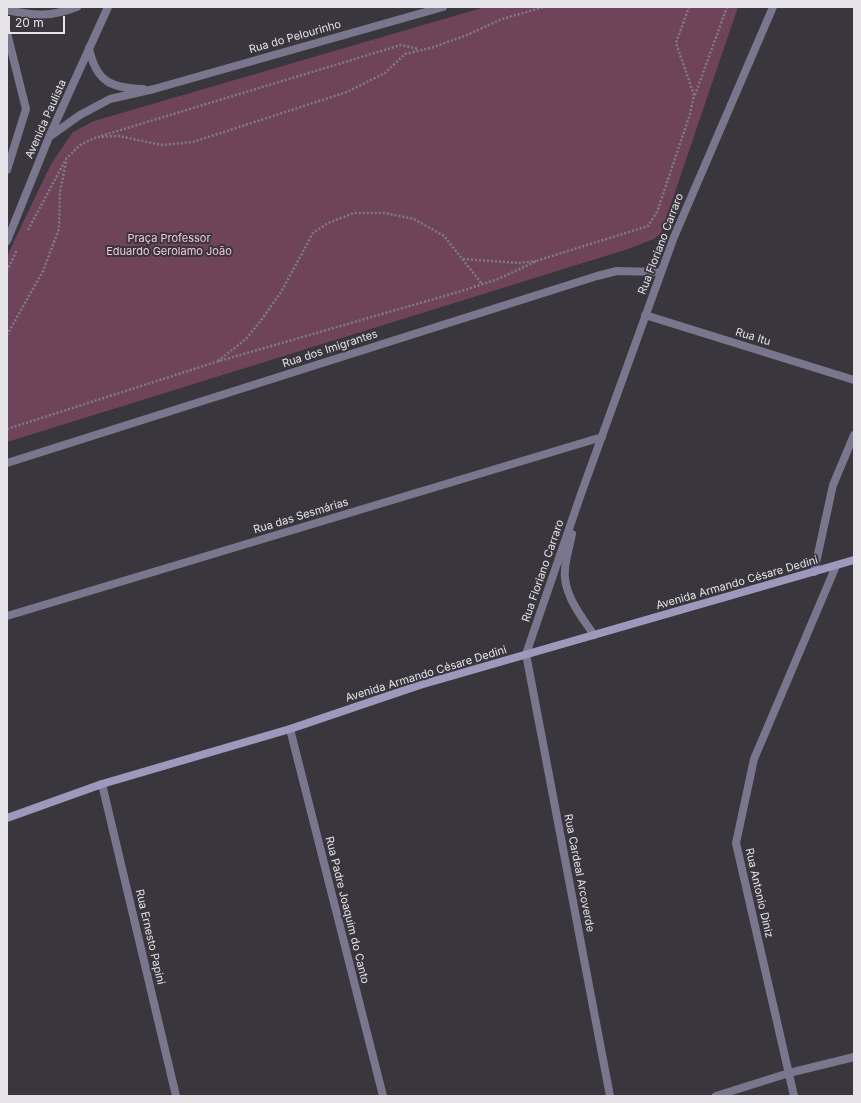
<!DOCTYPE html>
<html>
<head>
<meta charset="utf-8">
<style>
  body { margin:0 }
  #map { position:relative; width:861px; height:1103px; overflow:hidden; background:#3a363e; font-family:Inter,sans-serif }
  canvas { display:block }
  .frame { position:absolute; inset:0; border:8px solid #e5e2e8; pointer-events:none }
  .scale { position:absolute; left:8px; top:16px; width:57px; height:18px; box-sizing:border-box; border:2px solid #e5e2e8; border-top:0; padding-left:5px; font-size:12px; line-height:14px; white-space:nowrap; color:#e5e2e8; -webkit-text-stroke:3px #3a363e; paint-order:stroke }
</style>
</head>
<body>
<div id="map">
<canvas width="861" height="1103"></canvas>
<div class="frame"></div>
<div class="scale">20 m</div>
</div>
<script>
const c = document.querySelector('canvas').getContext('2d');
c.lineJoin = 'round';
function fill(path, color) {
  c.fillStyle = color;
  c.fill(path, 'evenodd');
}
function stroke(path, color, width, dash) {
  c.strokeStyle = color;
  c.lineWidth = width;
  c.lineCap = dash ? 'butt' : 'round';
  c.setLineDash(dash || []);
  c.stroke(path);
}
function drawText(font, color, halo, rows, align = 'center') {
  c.font = font + ' Inter,sans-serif';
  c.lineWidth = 4;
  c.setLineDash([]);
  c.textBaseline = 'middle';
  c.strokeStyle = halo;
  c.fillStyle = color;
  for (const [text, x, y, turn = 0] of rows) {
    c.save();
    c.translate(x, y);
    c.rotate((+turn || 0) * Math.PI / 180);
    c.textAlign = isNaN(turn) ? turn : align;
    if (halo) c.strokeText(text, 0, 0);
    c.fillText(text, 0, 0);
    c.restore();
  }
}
fill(new Path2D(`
  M485 7H738L661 233 654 239 628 249 7 442V256L51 164 73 132 94 121Z`), '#6f445b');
stroke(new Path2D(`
  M695 95 727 7
  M101 136 401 45 418 49
  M28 230 66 159 80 145 97 137 119 136 162 145 193 142 347 92 385 73 405 54 434 47 467 35 502 19 544 7
  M463 259 519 263 536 261
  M7 271 17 250
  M7 335 43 271 59 229 60 192 66 162
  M218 361 246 339 262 319 281 292 313 233 328 223 354 213H384L414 219 444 236 482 284
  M7 429 216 362 465 290 498 279 539 260 648 226 657 212 690 114 694 95 676 43 689 7`), '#7f7b83', 2.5, [2, 2]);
stroke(new Path2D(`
  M7 10C34 16 51 17 77 7
  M7 33 26 109 7 170
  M89 48C96 82 111 88 143 89
  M49 137 80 115 110 99 154 89 443 7
  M7 241 49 137 108 7
  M645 315 854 380
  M7 463 597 276 617 271 661 272
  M572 534C570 545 566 557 565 568 562 593 581 616 594 635
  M814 572 833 485 854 435
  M7 616 602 437
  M290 729 383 1096
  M102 784 176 1096
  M610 1096 526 654 581 494 674 237 773 7
  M716 1096 789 1073 854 1057
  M794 1096 736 843 754 759 836 566`), '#79768d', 8);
stroke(new Path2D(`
  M7 818 102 784 290 729 420 685 854 560`), '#9d99bd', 8);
drawText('11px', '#e5e2e8', '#3a363e', [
  ["Rua do Pelourinho",295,37,-16],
  ["Avenida Paulista",46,119,-66],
  ["Rua Floriano Carraro",661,244,-69],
  ["Rua Itu",753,337,17],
  ["Rua dos Imigrantes",330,349,-18],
  ["Rua das Sesmárias",301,516,-17],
  ["Rua Floriano Carraro",543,571,-71],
  ["Avenida Armando Césare Dedini",737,583,-16],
  ["Avenida Armando Césare Dedini",426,674,-17],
  ["Rua Cardeal Arcoverde",579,873,79],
  ["Rua Antonio Diniz",759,893,77],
  ["Rua Padre Joaquim do Canto",347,910,76],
  ["Rua Ernesto Papini",150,937,77]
]);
drawText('11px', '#f6c4dd', '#3a363e', [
  ["Praça Professor",169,239],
  ["Eduardo Gerolamo João",169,252]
]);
</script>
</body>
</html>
